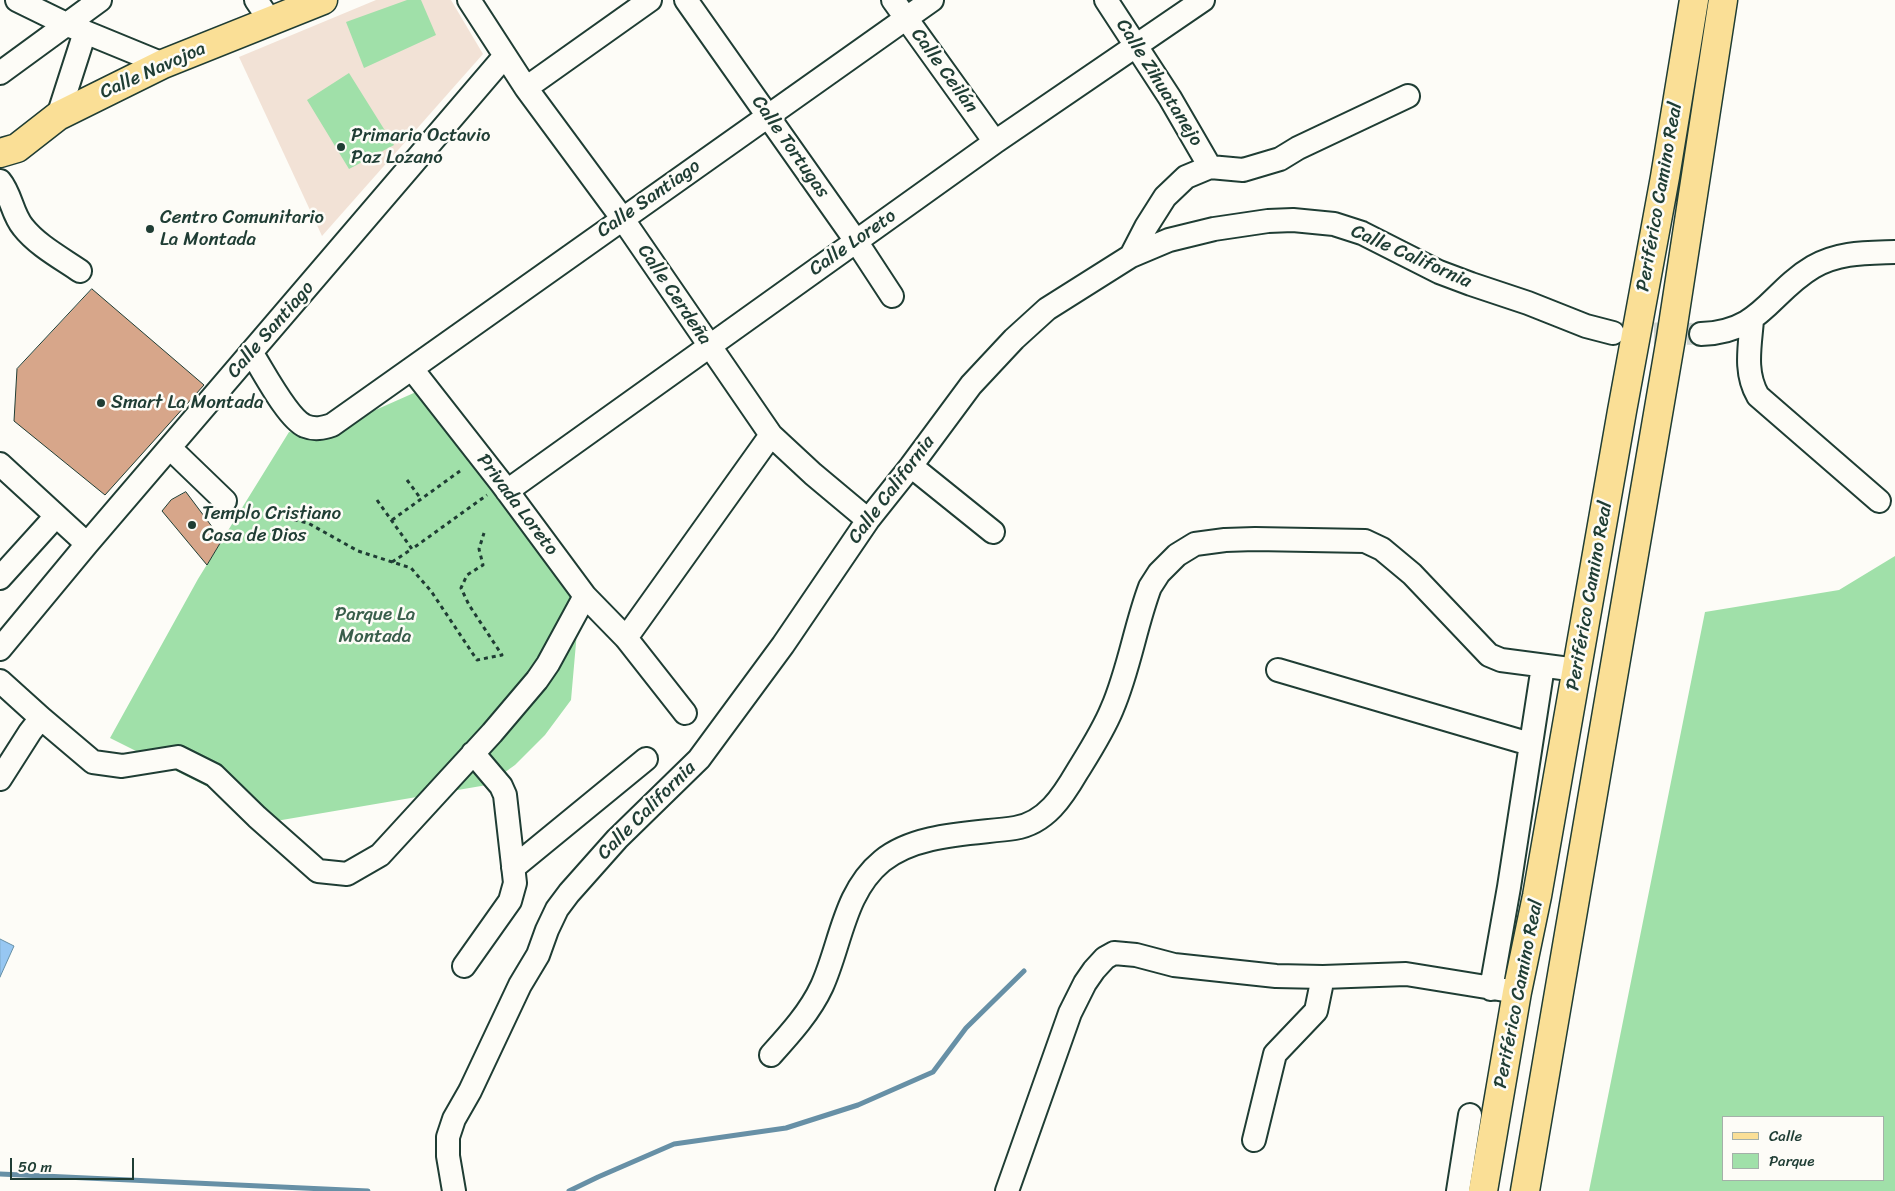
<!DOCTYPE html>
<html>
<head>
<meta charset="utf-8">
<style>
  body { margin:0 }
  #map { position:relative; width:1895px; height:1191px; overflow:hidden; background:#fdfcf7; font-family:Sriracha,sans-serif }
  canvas { display:block }
  .legend { position:absolute; left:1722px; top:1116px; width:162px; height:65px; box-sizing:border-box; background:#fdfcf7; border:1px solid #a4b0a9; margin:0; padding:6px 9px; list-style:none; font-size:15px; color:#1f3d34 }
  .legend li { display:flex; align-items:center; gap:10px; height:25px }
  .legend b { width:25px; border:1px solid #a4b0a9 }
  .scale { position:absolute; left:10px; top:1158px; width:124px; height:22px; box-sizing:border-box; border:2px solid #1f3d34; border-top:0; padding-left:6px; font-size:15px; line-height:18px; white-space:nowrap; color:#1f3d34; -webkit-text-stroke:4px #fdfcf7; paint-order:stroke }
</style>
</head>
<body>
<div id="map">
<canvas width="1895" height="1191"></canvas>
<ul class="legend">
<li><b style="height:6px;background:#fadf96"></b>Calle</li>
<li><b style="height:14px;background:#a0e0a9"></b>Parque</li>
</ul>
<div class="scale">50 m</div>
</div>
<script>
const c = document.querySelector('canvas').getContext('2d');
c.lineJoin = 'round';
function fill(path, color) {
  c.fillStyle = color;
  c.fill(path, 'evenodd');
}
function stroke(path, color, width, dash) {
  c.strokeStyle = color;
  c.lineWidth = width;
  c.lineCap = dash ? 'butt' : 'round';
  c.setLineDash(dash || []);
  c.stroke(path);
}
function drawText(font, color, halo, rows, align = 'center') {
  c.font = font + ' Sriracha,sans-serif';
  c.lineWidth = 5;
  c.setLineDash([]);
  c.textBaseline = 'middle';
  c.strokeStyle = halo;
  c.fillStyle = color;
  for (const [text, x, y, turn = 0] of rows) {
    c.save();
    c.translate(x, y);
    c.rotate((+turn || 0) * Math.PI / 180);
    c.textAlign = isNaN(turn) ? turn : align;
    if (halo) c.strokeText(text, 0, 0);
    c.fillText(text, 0, 0);
    c.restore();
  }
}
fill(new Path2D(`
  M376 0H451L483 54 322 236 239 57Z`), '#f2e2d6');
fill(new Path2D(`
  M407 0H421L436 35 364 68 346 22Z
  M349 73 394 145 349 169 307 100Z
  M416 392 474 463 579 609 571 700 545 735 515 765 487 785 276 821 110 738 198 579 289 432 319 435Z
  M1895 556V1191H1589L1705 612 1839 590ZM1724 1117H1884V1180H1724Z`), '#a0e0a9');
const water = new Path2D(`
  M0 939 14 946 0 977Z`);
fill(water, '#97c7f2');
stroke(water, '#6790a6', 1);
stroke(new Path2D(`
  M0 1174 368 1191
  M569 1191 598 1177 674 1144 786 1128 858 1105 933 1072 966 1028 1024 971`), '#6790a6', 5);
const building = new Path2D(`
  M92 289 204 385 105 495 14 421 17 369Z
  M186 492 222 540 207 565 162 511 171 500Z`);
fill(building, '#d7a68a');
stroke(building, '#1f3d34', 1);
stroke(new Path2D(`
  M1621 333 1701 334`), '#d1d6d0', 22, [22, 11]);
const minor = new Path2D(`
  M17 0 68 25 163 64
  M256 0 271 22
  M469 0 526 88 622 218 771 435 813 474 868 520
  M686 0 856 241 892 296
  M893 0 995 142
  M1106 0 1170 98 1210 167
  M0 73 100 0
  M526 88 650 0
  M58 116 85 32
  M0 181C11 194 12 214 23 227 37 245 61 258 80 271
  M1131 256 1146 227 1165 197 1186 177 1210 167 1243 170 1280 159 1298 148 1408 96
  M1752 320C1750 346 1744 372 1758 396L1879 501
  M1701 334C1762 332 1769 293 1813 267 1839 252 1866 253 1895 252
  M251 352C263 370 287 418 305 426 315 430 323 428 332 425L932 0
  M412 369 502 484 585 596 626 638 685 713
  M170 448 225 501
  M0 464 87 544
  M911 466 993 532
  M507 491 995 142 1203 0
  M0 578 56 516
  M626 638 771 435
  M0 649 87 544 504 57
  M1278 670 1530 744
  M0 681 41 718 30 732 0 779
  M41 718 93 762 122 766 178 757 214 775 257 817 318 871 347 874 380 855 492 733 537 680 548 664 585 596
  M513 868 646 759
  M464 966 510 901 515 883 505 795 501 786 473 753
  M1491 989 1509 887 1543 666
  M771 1055C790 1034 810 1012 822 986 841 944 844 892 882 861 916 833 973 834 1015 828 1046 823 1063 796 1077 772 1090 751 1103 731 1112 709 1129 670 1135 627 1150 587L1159 573 1177 555 1195 544 1225 540 1255 539 1365 541 1382 549 1412 574 1489 655 1501 660 1577 670
  M1254 1140 1275 1054 1316 1011 1323 977
  M454 1191 448 1156V1137L454 1119 470 1091 520 985 538 955 547 930 557 909 569 893 617 839 699 759 783 645 868 520 911 466 971 385 1014 339 1047 309 1131 256 1169 240 1214 229 1268 221 1293 220 1334 224 1362 233 1439 272 1471 284 1528 303 1586 326 1613 333
  M1007 1191 1070 1013 1085 983 1094 970 1105 958 1114 953 1136 955 1174 965 1276 976 1323 977 1406 974 1517 992
  M1458 1191 1470 1115`);
const major = new Path2D(`
  M0 153 17 148 58 116 163 64 323 0`);
const highway = new Path2D(`
  M1483 1191 1517 992 1537 896 1622 411 1665 177 1694 0
  M1525 1191 1671 338 1723 0`);
stroke(minor, '#1f3d34', 26);
stroke(major, '#1f3d34', 31);
stroke(highway, '#1f3d34', 31);
stroke(new Path2D(`
  M407 480 421 499
  M377 500 412 549 487 495
  M286 518 308 523 358 551 411 568 431 591 477 660 502 655 469 605 461 588 467 575 483 565 479 549 484 533
  M392 520 460 471
  M392 562 412 549`), '#1f3d34', 3, [4, 4]);
stroke(minor, '#fdfcf7', 22);
stroke(major, '#fadf96', 28);
stroke(highway, '#fadf96', 28);
for (const [x, y, r, color] of [
  [341,147,5,"#1f3d34"],
  [150,229,5,"#1f3d34"],
  [101,403,5,"#1f3d34"],
  [192,525,5,"#1f3d34"]
]) {
  const dot = new Path2D();
  dot.arc(x, y, r, 0, 2 * Math.PI);
  c.fillStyle = color;
  c.fill(dot);
  stroke(dot, '#fdfcf7', 2);
}
drawText('19px', '#1f3d34', '#fdfcf7', [
  ["Calle Navojoa",153,71,-24],
  ["Calle Ceilán",944,71,54],
  ["Calle Zihuatanejo",1159,83,58],
  ["Calle Tortugas",790,147,55],
  ["Periférico Camino Real",1660,197,-80],
  ["Calle Santiago",649,199,-35],
  ["Calle Loreto",853,243,-35],
  ["Calle California",1411,257,24],
  ["Calle Cerdeña",674,295,56],
  ["Calle Santiago",271,330,-49],
  ["Calle California",892,490,-53],
  ["Privada Loreto",517,505,53],
  ["Periférico Camino Real",1590,596,-80],
  ["Calle California",647,811,-45],
  ["Periférico Camino Real",1519,994,-79]
]);
drawText('19px', '#1f3d34', '#fdfcf7', [
  ["Primaria Octavio",351,136],
  ["Paz Lozano",351,158],
  ["Centro Comunitario",160,218],
  ["La Montada",160,240],
  ["Smart La Montada",111,403],
  ["Templo Cristiano",202,514],
  ["Casa de Dios",202,536]
], 'left');
drawText('19px', '#395e4b', '#fdfcf7', [
  ["Parque La",375,615],
  ["Montada",375,637]
]);
</script>
</body>
</html>
